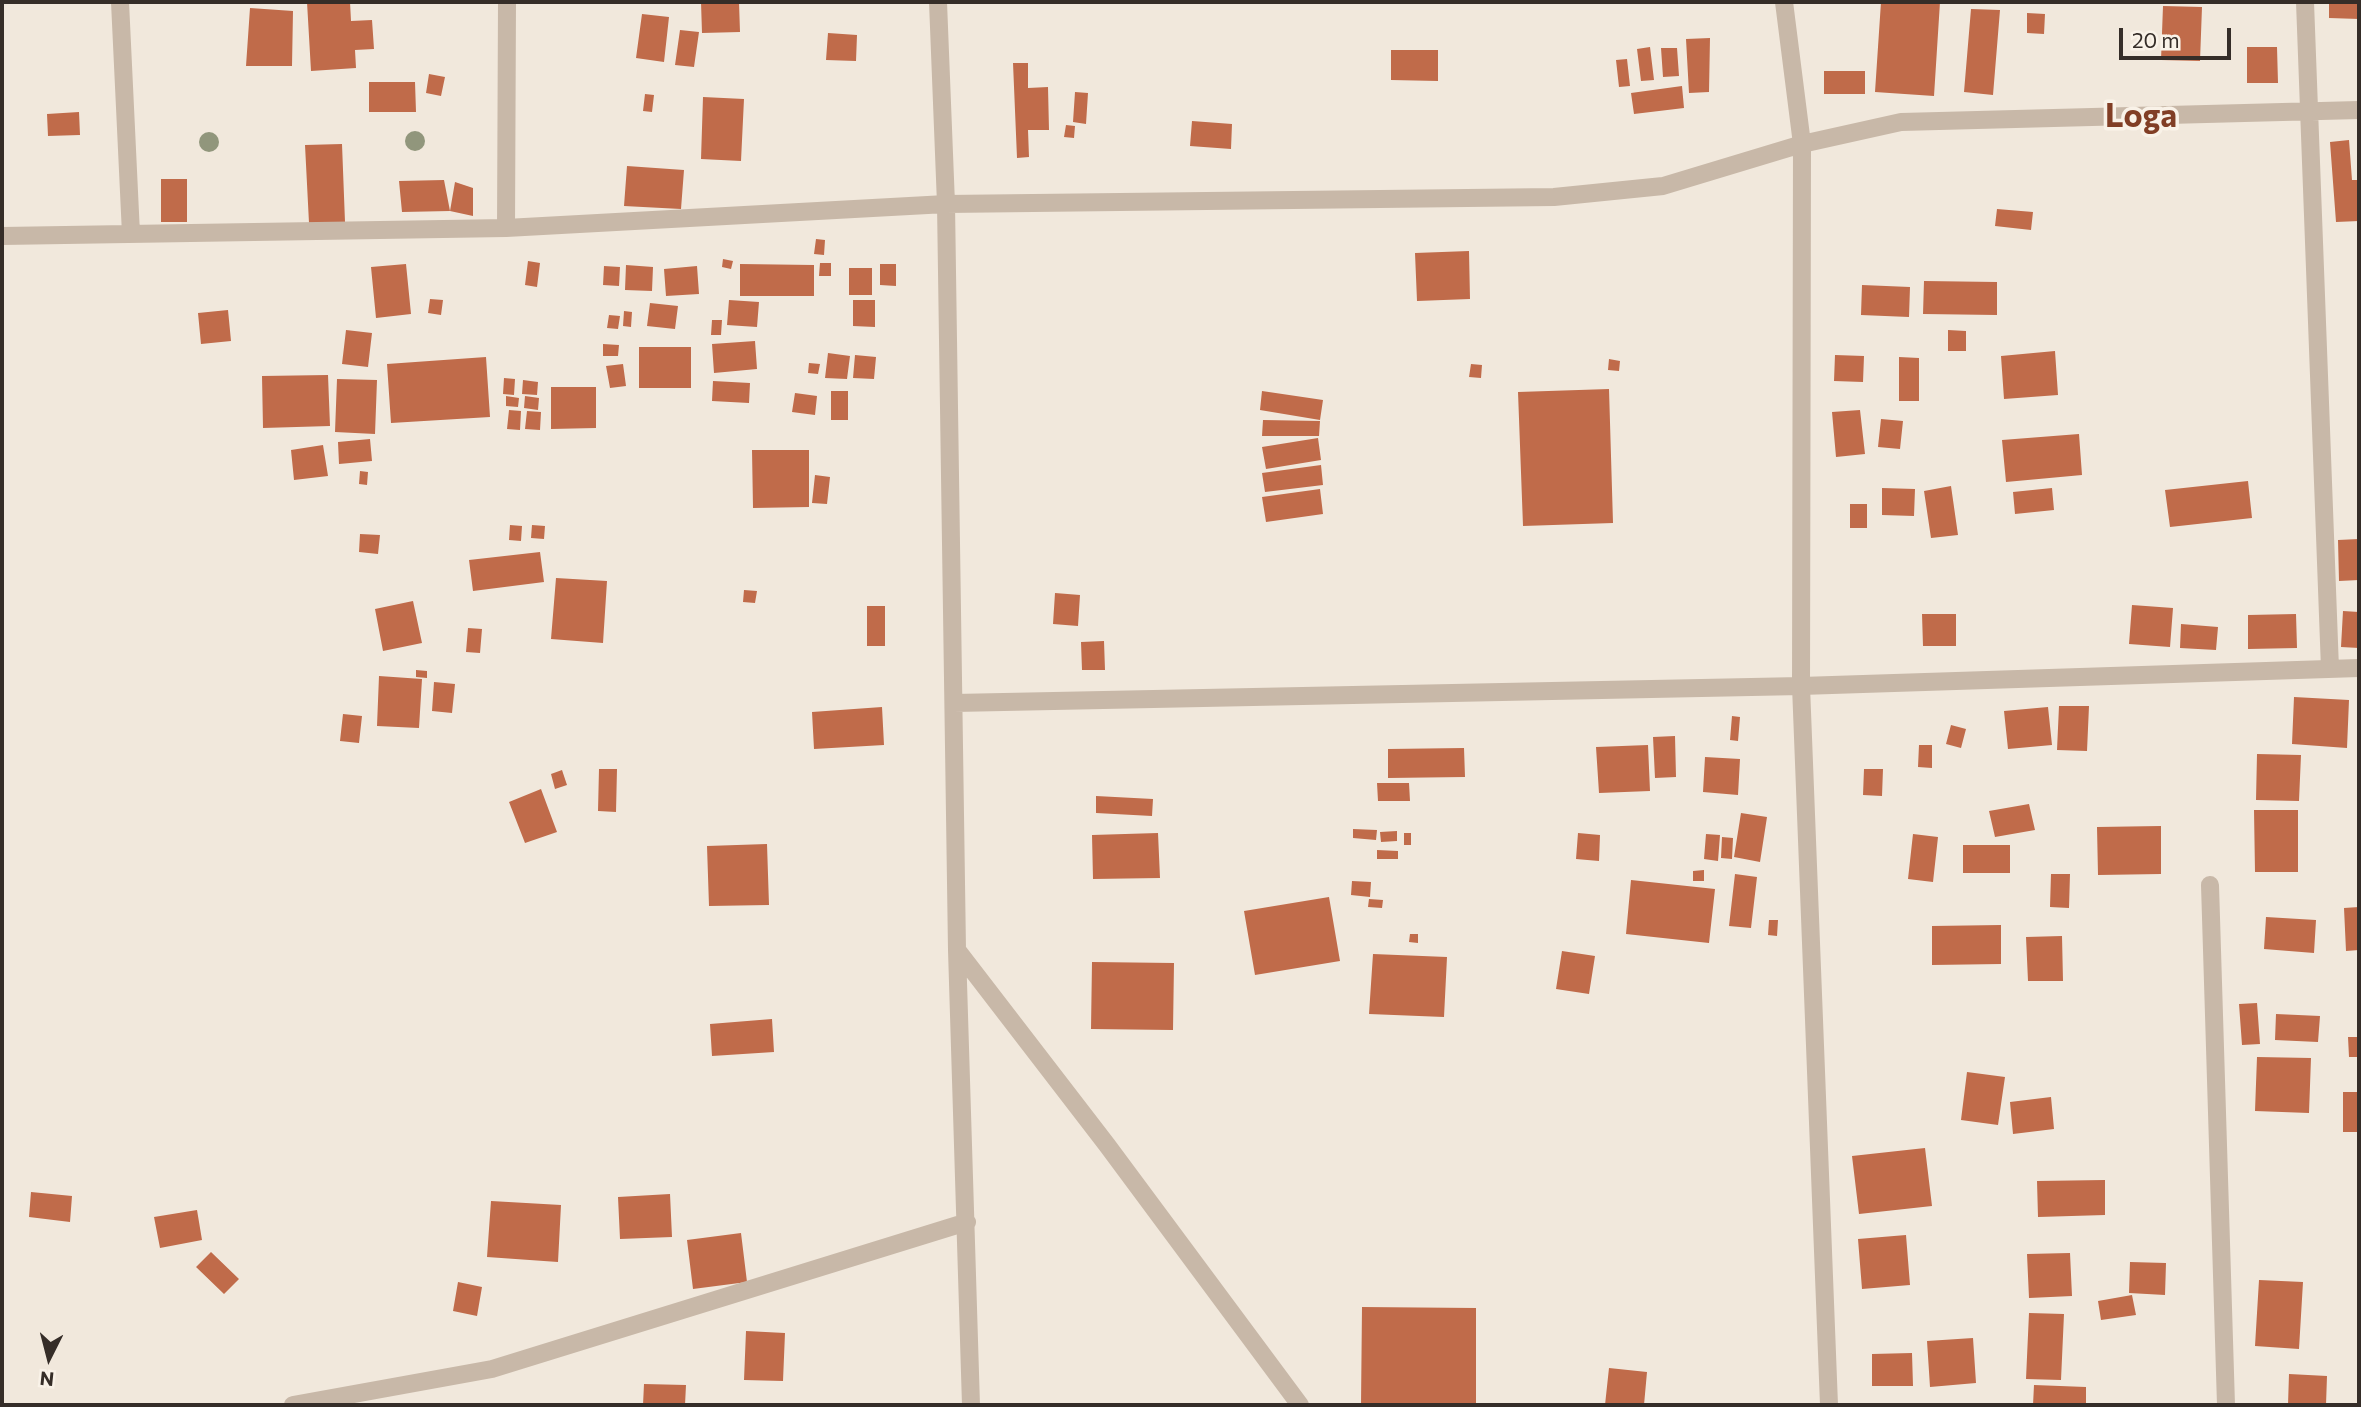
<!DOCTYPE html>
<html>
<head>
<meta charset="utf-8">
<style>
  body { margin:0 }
  #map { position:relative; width:2361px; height:1407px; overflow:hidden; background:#f1e8dc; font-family:Commissioner,sans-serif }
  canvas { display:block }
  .frame { position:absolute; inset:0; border:4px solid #352d28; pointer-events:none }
  .north { position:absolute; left:14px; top:1323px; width:70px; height:70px; -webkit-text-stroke:5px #f9f2e8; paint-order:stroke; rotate:186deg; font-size:19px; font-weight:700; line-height:28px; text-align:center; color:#352d28 }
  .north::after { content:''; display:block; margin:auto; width:24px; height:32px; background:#352d28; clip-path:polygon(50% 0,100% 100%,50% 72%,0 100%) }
  .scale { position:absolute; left:2119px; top:28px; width:112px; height:32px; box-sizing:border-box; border:4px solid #352d28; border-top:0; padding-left:9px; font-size:21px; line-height:24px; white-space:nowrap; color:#352d28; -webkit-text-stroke:5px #f9f2e8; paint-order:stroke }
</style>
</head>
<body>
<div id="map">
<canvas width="2361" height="1407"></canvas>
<div class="frame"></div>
<div class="north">N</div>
<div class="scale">20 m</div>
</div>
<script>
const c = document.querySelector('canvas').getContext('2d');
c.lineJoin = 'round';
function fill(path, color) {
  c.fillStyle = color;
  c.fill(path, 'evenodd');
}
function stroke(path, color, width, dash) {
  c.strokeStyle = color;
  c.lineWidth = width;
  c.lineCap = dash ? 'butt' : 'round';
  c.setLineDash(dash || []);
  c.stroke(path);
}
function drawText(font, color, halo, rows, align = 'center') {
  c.font = font + ' Commissioner,sans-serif';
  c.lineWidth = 7;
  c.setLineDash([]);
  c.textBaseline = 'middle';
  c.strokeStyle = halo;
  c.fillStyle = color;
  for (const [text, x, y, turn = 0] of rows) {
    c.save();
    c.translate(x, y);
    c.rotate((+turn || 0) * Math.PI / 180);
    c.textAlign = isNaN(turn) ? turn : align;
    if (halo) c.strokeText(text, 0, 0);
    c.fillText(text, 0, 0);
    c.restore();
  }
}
fill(new Path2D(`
  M307 2H350L351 21 372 20 374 49 355 50 356 68 311 71Z
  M701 2H739L740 32 702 33Z
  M1881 2H1940L1934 96 1875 92Z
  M2329 2H2359V19L2329 18Z
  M2163 6 2202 7 2200 61 2161 60Z
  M250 8 293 11 292 66H246Z
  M1971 9 2000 10 1993 95 1964 92Z
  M2027 13 2045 14 2044 34 2027 33Z
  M642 14 669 17 664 62 636 58Z
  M680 30 699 32 694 67 675 65Z
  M828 33 857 35 856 61 826 60Z
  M1710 38 1709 92 1689 93 1686 39Z
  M1650 47 1654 80 1641 81 1637 49Z
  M2247 47H2277L2278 83H2247Z
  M1661 48H1677L1679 76 1663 77Z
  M1391 50H1438V81L1391 80Z
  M1627 59 1630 86 1619 87 1616 60Z
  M1013 63H1028V88L1048 87 1049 130H1028L1029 157 1017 158Z
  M1824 71H1865V94H1824Z
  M429 74 445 77 441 96 426 93Z
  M369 82H415L416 112H369Z
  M1682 86 1684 108 1634 114 1631 93Z
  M1075 92 1088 93 1086 124 1073 122Z
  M645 94 654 95 652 112 643 111Z
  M703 97 744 99 741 161 701 159Z
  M79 112 80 135 48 136 47 114Z
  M1192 121 1232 124 1231 149 1190 146Z
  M1066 125 1075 126 1074 138 1064 137Z
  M2349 140 2352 180H2359V221L2336 222 2330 142Z
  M342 144 345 222 309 223 305 145Z
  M627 166 684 170 681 209 624 206Z
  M161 179H187V222H161Z
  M444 180 450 211 402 212 399 181Z
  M455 182 473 188V216L450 211Z
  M1997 209 2033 212 2031 230 1995 226Z
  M816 239 825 240 824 255 814 254Z
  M1469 251 1470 299 1417 301 1415 253Z
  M723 259 733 261 731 269 722 267Z
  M528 261 540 263 537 287 525 285Z
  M820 263H831V276H819Z
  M406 264 411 314 376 318 371 267Z
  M740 264 814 265V296H740Z
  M880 264H896V286L880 285Z
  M626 265 653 267 652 291 625 290Z
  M604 266 620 267 619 286 603 285Z
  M697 266 699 294 666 296 664 269Z
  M849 268H872V295H849Z
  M1924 281 1997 282V315L1923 314Z
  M1862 285 1910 287 1909 317 1861 315Z
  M430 299 443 300 441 315 428 313Z
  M729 300 759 302 757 327 727 325Z
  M853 300H875V327L853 326Z
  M650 303 678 306 675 329 647 326Z
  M228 310 231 341 201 344 198 313Z
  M624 311 632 312 631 327 623 326Z
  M609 315 620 316 618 329 607 328Z
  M712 320H722L721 335H711Z
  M346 330 372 333 368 367 342 364Z
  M1948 330 1966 331V351H1948Z
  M755 341 757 369 714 373 712 344Z
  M603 344 619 345 618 356H603Z
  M639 347H691V388H639Z
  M2055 351 2058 395 2004 399 2001 356Z
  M828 353 850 356 847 379 825 378Z
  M855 355 876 357 874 379 853 378Z
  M1835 355 1864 356 1863 382 1834 381Z
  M486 357 490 417 391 423 387 364Z
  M1899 357 1919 358V401H1899Z
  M1609 359 1620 361 1619 371 1608 370Z
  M809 363 820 364 818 374 808 373Z
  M623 364 626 386 610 388 606 366Z
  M1471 364 1482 365 1481 378 1469 377Z
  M328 375 330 426 263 428 262 376Z
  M504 378 515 379 514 395 503 394Z
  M337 379 377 380 375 434 335 432Z
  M523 380 538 382 537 395 522 394Z
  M713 381 750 383 749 403 712 401Z
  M551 387H596V428L551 429Z
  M1609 389 1613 523 1523 526 1518 392Z
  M831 391H848V420H831Z
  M1262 391 1323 400 1320 420 1260 410Z
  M795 393 817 396 815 415 792 412Z
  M506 396 519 398 518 407 506 406Z
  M525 396 539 398 538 410 524 408Z
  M509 410 521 411 520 430 507 429Z
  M1860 410 1865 454 1836 457 1832 412Z
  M527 411 541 412 540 430 525 429Z
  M1881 419 1903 421 1900 449 1878 447Z
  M1263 420 1320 421 1319 436H1262Z
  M2079 434 2082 475 2006 482 2002 440Z
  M1318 438 1321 460 1266 469 1262 447Z
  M370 439 372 461 339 464 338 442Z
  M323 445 328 476 294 480 291 450Z
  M752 450H809V507L753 508Z
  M1321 465 1323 485 1265 492 1262 473Z
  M360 471 368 472 367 485 359 484Z
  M815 475 830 477 827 504 812 503Z
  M2248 481 2252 518 2170 527 2165 490Z
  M1951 486 1958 535 1931 538 1924 491Z
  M1882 488 1915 489 1914 516 1882 515Z
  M2052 488 2054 510 2015 514 2013 492Z
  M1320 489 1323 514 1266 522 1262 497Z
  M1850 504H1867V528H1850Z
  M510 525 522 526 521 541 509 540Z
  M532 525 545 526 544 539 531 538Z
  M360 534 380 535 378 554 359 552Z
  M2359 539V580L2339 581 2338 540Z
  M540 552 544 582 473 591 469 560Z
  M556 578 607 581 603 643 551 639Z
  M744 590 757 591 755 603 743 602Z
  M1055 593 1080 595 1078 626 1053 624Z
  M413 601 422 643 383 651 375 609Z
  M2132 605 2173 608 2170 647 2129 644Z
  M867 606H885V646H867Z
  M2343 611 2359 612V648L2341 647Z
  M1922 614H1956V646H1923Z
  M2296 614 2297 648 2248 649V615Z
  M2181 624 2218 627 2216 650 2180 648Z
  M468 628 482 629 480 653 466 652Z
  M1104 641 1105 670H1082L1081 642Z
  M416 670 427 671V678L416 677Z
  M379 676 422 679 419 728 377 726Z
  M434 682 455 684 452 713 432 711Z
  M2294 697 2349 700 2347 748 2292 744Z
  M2059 706H2089L2087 751 2057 750Z
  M882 707 884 745 814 749 812 712Z
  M2048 707 2052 745 2008 749 2004 711Z
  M343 714 362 716 359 743 340 741Z
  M1732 716 1740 717 1738 741 1730 740Z
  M1951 725 1966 729 1961 748 1946 744Z
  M1675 736 1676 777 1655 778 1653 737Z
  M1648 745 1650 791 1599 793 1596 747Z
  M1919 745H1932V768L1918 767Z
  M1464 748 1465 777 1388 778V749Z
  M2257 754 2301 755 2299 801 2256 800Z
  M1705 757 1740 759 1738 795 1703 792Z
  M599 769H617L616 812 598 811Z
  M1864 769H1883L1882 796 1863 795Z
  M562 770 567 785 555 789 551 774Z
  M1377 783H1409L1410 801H1378Z
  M541 789 557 832 525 843 509 802Z
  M1096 796 1153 799 1152 816 1096 813Z
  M2029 804 2035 830 1995 837 1989 811Z
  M2254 810H2298V872H2255Z
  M1741 813 1767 817 1760 862 1734 857Z
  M2161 826V874L2098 875 2097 827Z
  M1353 829 1377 830 1376 840 1353 838Z
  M1397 831V841L1381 842 1380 832Z
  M1158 833 1160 878 1093 879 1092 835Z
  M1404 833H1411V845H1404Z
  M1578 833 1600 835 1599 861 1576 859Z
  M1706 834 1720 835 1718 861 1704 859Z
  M1913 834 1938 837 1933 882 1908 879Z
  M1722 837 1733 838 1732 859 1721 858Z
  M767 844 769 905 709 906 707 846Z
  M1963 845H2010V873H1963Z
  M1377 850 1398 851V859H1377Z
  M1704 870V881H1693V871Z
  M1735 874 1757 877 1751 928 1729 926Z
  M2051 874H2070L2069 908 2050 907Z
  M1631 880 1715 889 1709 943 1626 934Z
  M1352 881 1371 882 1370 897 1351 895Z
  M1329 897 1340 961 1255 975 1244 911Z
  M1369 899 1383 900 1382 908 1368 907Z
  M2359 907V950L2346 951 2344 908Z
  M2266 917 2316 920 2314 953 2264 949Z
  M1769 920H1778L1777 936 1768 935Z
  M2001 925V964L1932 965V926Z
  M1410 934H1418V943L1409 942Z
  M2062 936 2063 981H2028L2026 937Z
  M1562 951 1595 956 1589 994 1556 989Z
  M1373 954 1447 957 1444 1017 1369 1014Z
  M1092 962 1174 963 1173 1030 1091 1029Z
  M2257 1003 2260 1044 2242 1045 2239 1004Z
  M2276 1014 2320 1016 2318 1042 2275 1040Z
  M772 1019 774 1052 712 1056 710 1024Z
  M2348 1037H2359V1057H2349Z
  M2257 1057 2311 1058 2309 1113 2255 1111Z
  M1967 1072 2005 1077 1998 1125 1961 1120Z
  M2343 1092H2359V1132H2343Z
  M2051 1097 2054 1129 2013 1134 2010 1102Z
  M1925 1148 1932 1206 1859 1214 1852 1156Z
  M2105 1180V1215L2038 1217 2037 1181Z
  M31 1192 72 1196 70 1222 29 1217Z
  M670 1194 672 1237 620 1239 618 1197Z
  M491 1201 561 1205 558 1262 487 1257Z
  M197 1210 202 1240 160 1248 154 1217Z
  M741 1233 747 1282 693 1289 687 1240Z
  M1906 1235 1910 1285 1862 1289 1858 1239Z
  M211 1252 239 1279 224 1294 196 1267Z
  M2070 1253 2072 1296 2029 1298 2027 1254Z
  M2130 1262 2166 1263 2165 1295 2129 1293Z
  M2259 1280 2303 1282 2299 1349 2255 1346Z
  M458 1282 482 1287 477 1316 453 1311Z
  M2132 1295 2136 1315 2101 1320 2098 1301Z
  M1362 1307 1476 1308V1405H1361Z
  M2029 1313 2064 1314 2061 1380 2026 1379Z
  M746 1331 785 1333 783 1381 744 1380Z
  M1973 1338 1976 1383 1930 1387 1927 1341Z
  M1912 1353 1913 1386H1872V1354Z
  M1609 1368 1647 1372 1644 1405H1605Z
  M2289 1374 2327 1376 2326 1405H2288Z
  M644 1384 686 1385 685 1405H643Z
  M2034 1385 2086 1387V1405H2033Z`), '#c06b4a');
stroke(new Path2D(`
  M120 2 131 234
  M938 2 946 204 957 950 971 1405
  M1784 2 1802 144 1801 686 1829 1405
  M2305 2 2330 669
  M506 228 507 2
  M2 236 506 228 946 204 1554 197 1663 186 1802 144 1901 122 2359 110
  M954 703 1801 686 2359 668
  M2210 885 2226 1405
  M957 950 1107 1145 1300 1405
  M293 1405 492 1369 967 1222`), '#c8b8a8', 18);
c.fillStyle = '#91967c';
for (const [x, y] of [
  [415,141],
  [209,142]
]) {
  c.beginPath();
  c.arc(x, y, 10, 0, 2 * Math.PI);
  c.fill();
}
drawText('bold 32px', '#813e25', '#f9f2e8', [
  ["Loga",2141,116]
]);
</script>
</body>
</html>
